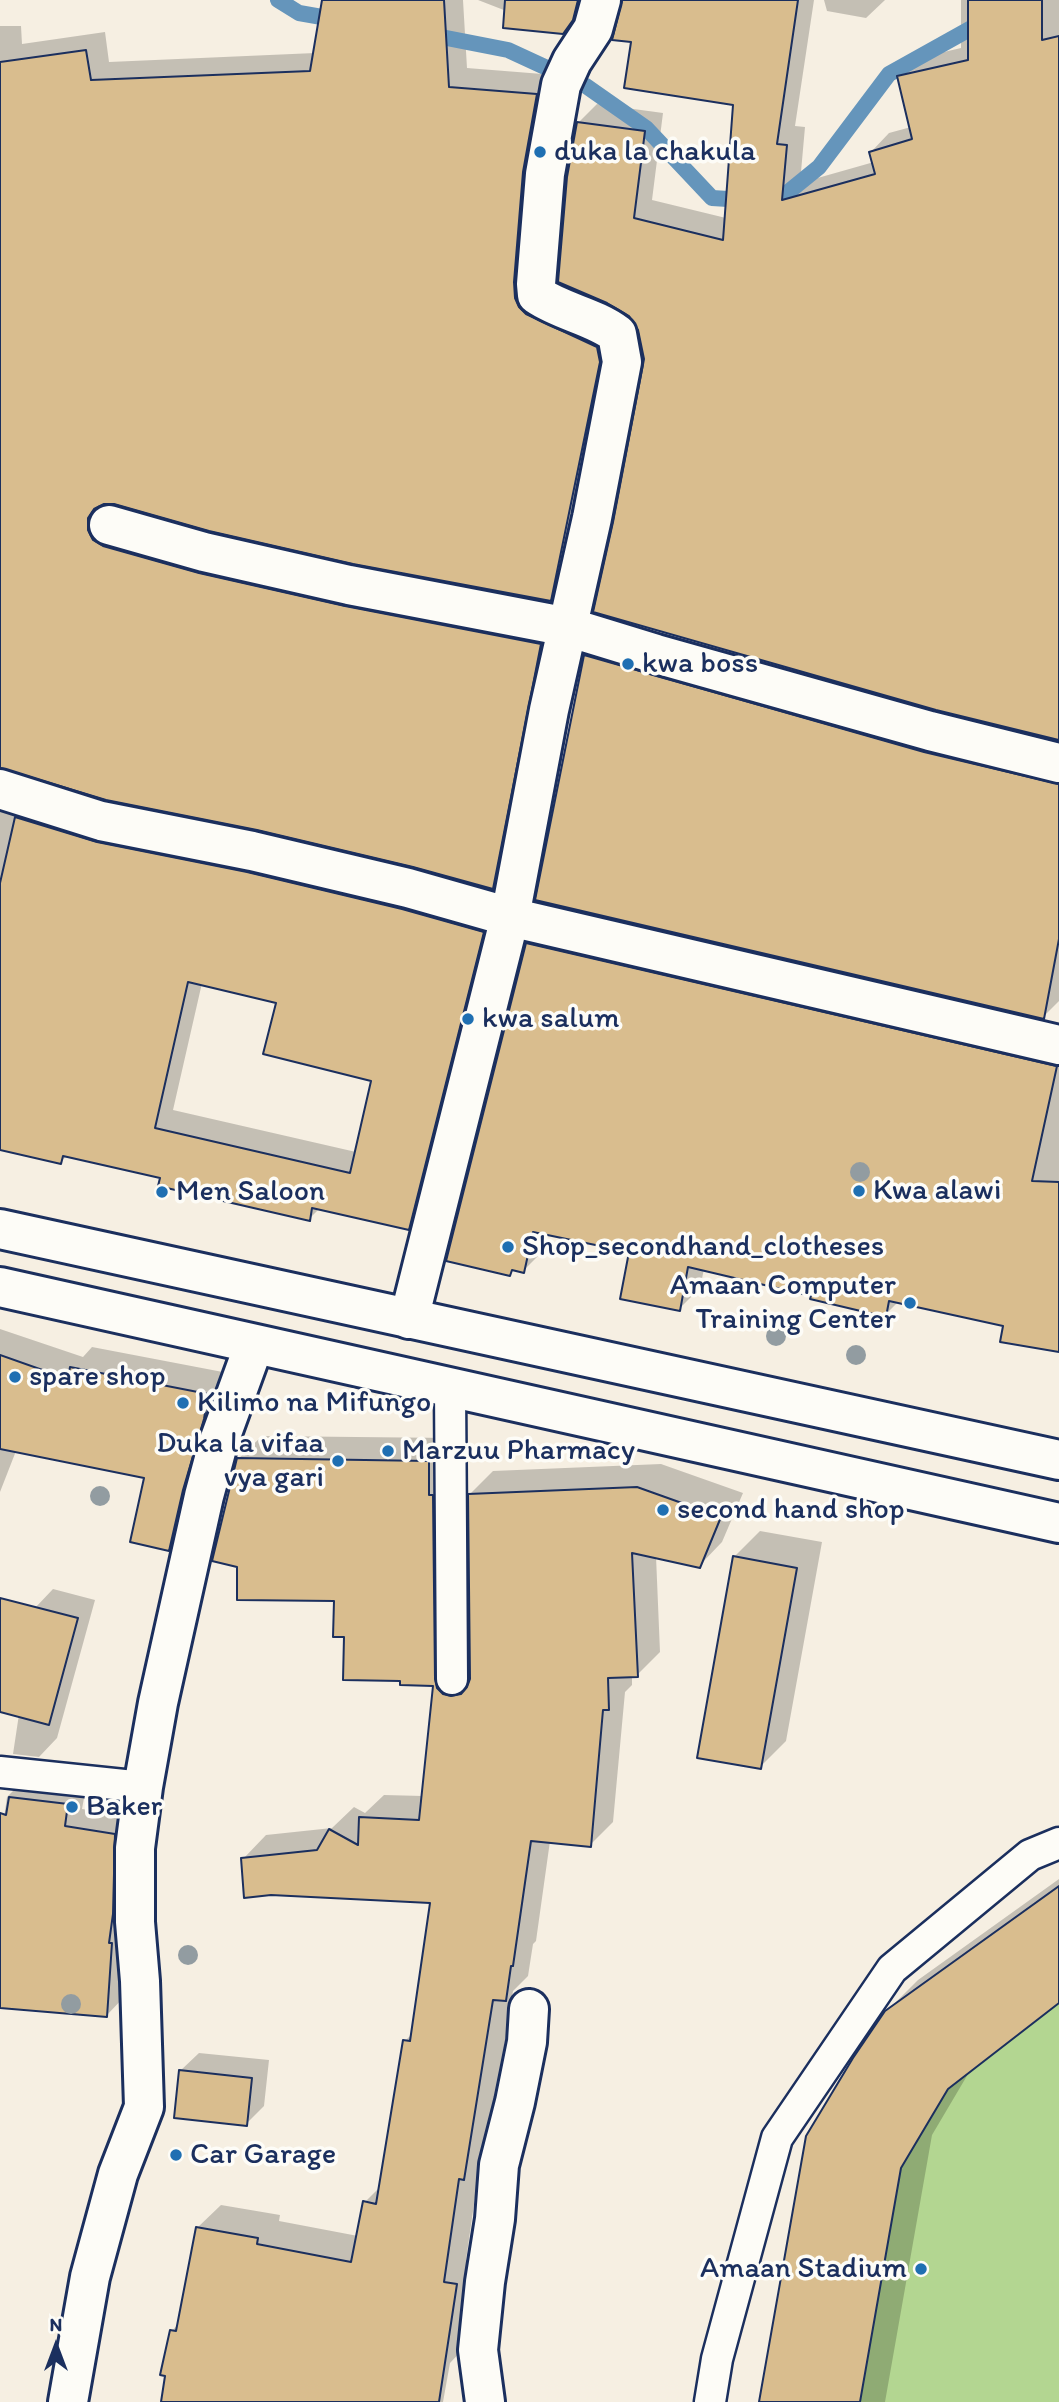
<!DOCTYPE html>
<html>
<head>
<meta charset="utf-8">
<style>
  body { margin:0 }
  #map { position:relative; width:1059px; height:2402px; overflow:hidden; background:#f6efe2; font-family:Itim,sans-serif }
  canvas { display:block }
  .north { position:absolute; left:21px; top:2311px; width:70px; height:70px; -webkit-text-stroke:5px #fdfcf7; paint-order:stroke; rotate:0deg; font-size:19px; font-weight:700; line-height:28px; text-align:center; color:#1b2f5e }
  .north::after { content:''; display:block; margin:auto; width:24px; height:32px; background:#1b2f5e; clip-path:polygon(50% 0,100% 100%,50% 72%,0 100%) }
</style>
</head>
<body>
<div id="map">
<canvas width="1059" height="2402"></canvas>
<div class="north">N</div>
</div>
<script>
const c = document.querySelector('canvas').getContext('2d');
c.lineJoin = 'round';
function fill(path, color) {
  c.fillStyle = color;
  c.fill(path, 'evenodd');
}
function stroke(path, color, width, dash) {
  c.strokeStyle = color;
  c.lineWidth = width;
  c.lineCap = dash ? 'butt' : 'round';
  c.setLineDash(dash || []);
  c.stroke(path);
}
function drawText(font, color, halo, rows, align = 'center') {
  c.font = font + ' Itim,sans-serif';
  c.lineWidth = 7;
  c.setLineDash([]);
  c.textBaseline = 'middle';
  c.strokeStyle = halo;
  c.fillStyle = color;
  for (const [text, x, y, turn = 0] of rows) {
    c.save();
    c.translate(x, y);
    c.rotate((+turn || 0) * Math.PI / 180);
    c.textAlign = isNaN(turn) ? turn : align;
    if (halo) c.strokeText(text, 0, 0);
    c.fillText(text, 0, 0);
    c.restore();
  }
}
fill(new Path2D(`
  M1059 1886V2402H759L806 2136 878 2016Z`), '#b3d691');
fill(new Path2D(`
  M324 0H463L467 68 555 75 537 287 616 328 569 581 550 600 115 502H106V511L559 626 511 869 492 887 414 865 0 766V26H21L22 44 105 32 109 62 315 53Z
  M478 0H591L582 13 563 33Z
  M624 0H814L795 126 805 127 800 183 874 162 871 152 889 133 911 127 899 77 918 58 961 48V0H1059V739L645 359 640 329 578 123 597 104 663 113 652 200 726 218 734 103 633 40Z
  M824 0H885L866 18 827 11Z
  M604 637 1059 762V1001L1043 1017 585 656Z
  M0 780 501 913 427 1210 408 1228 320 1208 309 1219 163 1176 67 1156 60 1162 0 1149ZM202 983 278 1002 373 1079 356 1152 173 1110Z
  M549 923 1059 1041V1351L1005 1324 899 1301 885 1315 813 1295 704 1269 700 1288 679 1309 631 1250 548 1233 544 1250 523 1271 515 1269 510 1274 528 944Z
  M0 1329 83 1357 92 1347 228 1373 190 1529 169 1549 146 1477 16 1451 0 1492Z
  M262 1436 452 1438 466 1671 471 1672 470 1494 493 1471 661 1464 743 1493 722 1542 699 1566 656 1556 660 1652 637 1675 632 1676V1685L625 1692 613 1822 590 1845 550 1841 536 1941 533 1944 528 1976 513 1991 487 2155 480 2162 466 2260 479 2261 466 2346 450 2363 443 2402H162L172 2331 179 2323 197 2228 221 2205 280 2215 279 2221 358 2236 365 2202 381 2186 405 2041 413 2033 432 1901 243 1859 266 1835 332 1828 354 1807 365 1813 384 1795 423 1796 434 1684 401 1680 345 1635 336 1599 238 1459Z
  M760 1531 822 1542 786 1741 760 1767 734 1557Z
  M53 1589 95 1600 57 1738 39 1757 13 1754 35 1608Z
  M25 1779 86 1787 82 1809 132 1816 125 1996 107 2015 0 2006V1846L7 1797Z
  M1059 1879V2001L971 2069 932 2135 885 2402H760L886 2012 918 1980Z
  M199 2053 269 2060 264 2106 246 2124 180 2071Z`), '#0003');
stroke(new Path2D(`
  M278 0 299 13 339 20
  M426 34 508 50 586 86 646 128 712 198 776 202 819 167 889 74 984 21`), '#6595bb', 16);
const building = new Path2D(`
  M322 0H444L449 87 537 94 523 172 514 282 515 298 519 307 526 314 597 347 600 362 551 601 353 564 209 531 114 504H104L94 509 88 518V530L93 540 103 546 199 573 345 606 541 644 493 889 413 867 257 830 106 800 0 768V62L86 50 91 80 310 71Z
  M505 0H578L573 20 563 34 503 28Z
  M622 0H798L777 144 787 145 782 200 875 174 869 152 912 139 897 76 968 60V0H1042V40L1059 36V740L936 710 593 612 613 522 644 359 638 330 629 316 607 303 558 282 567 177 577 122 645 131 634 218 723 240 733 105 624 88 631 42 612 40Z
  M584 655 924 752 1059 784V939L1044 1019 535 900Z
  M15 817 97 842 247 872 402 909 484 932 409 1230 312 1208 310 1221 158 1186 160 1178 63 1156 61 1164 0 1150V883ZM188 982 276 1003 263 1054 371 1081 350 1173 155 1128Z
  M526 943 1057 1066 1032 1181 1059 1182V1352L1000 1342 1003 1326 889 1301 886 1317 810 1299 811 1296 688 1267 680 1311 620 1299 629 1252 533 1232 524 1273 512 1270 510 1276 446 1261Z
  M0 1355 68 1379 70 1367 208 1394 204 1419 183 1490 169 1551 130 1542 144 1478 0 1449Z
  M237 1458 429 1461V1495H433L435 1679 437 1688 443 1694 451 1696 461 1694 467 1687 470 1679 468 1494 637 1487 721 1517 700 1568 632 1553 638 1677 608 1678 609 1710H603L591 1847 531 1841 513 1966H511L506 2001 493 2000 464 2180 459 2179 444 2282 457 2284 439 2402H161L165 2376 160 2375 170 2330 176 2331 196 2227 258 2238 257 2244 351 2262 363 2201 376 2204 403 2040 410 2041 430 1903 271 1895 244 1898 241 1858 317 1850 329 1829 358 1845 359 1817 419 1820 433 1686 400 1685V1681L343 1680 344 1637H333L334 1601 237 1600V1567L212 1561Z
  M733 1556 797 1568 761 1769 697 1758Z
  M0 1598 78 1618 49 1725 0 1712Z
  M9 1797 68 1804 65 1826 115 1834 113 1914 109 1943H112L107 2017 0 2008V1813L6 1815Z
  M1059 1886V2003L948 2089 901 2168 860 2402H759L806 2136 853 2058 885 2011Z
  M179 2070 252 2078 247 2126 174 2118Z`);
fill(building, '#d9bd8e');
stroke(building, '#1b2f5e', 2);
const lane = new Path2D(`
  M450 1388 452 1679
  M0 1772 143 1787
  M710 2402 717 2359 777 2138 892 1969 1030 1855 1059 1843`);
const street = new Path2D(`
  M109 525 204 552 349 585 568 627 656 654 930 731 1059 763
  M0 789 101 821 252 851 408 888 510 917 1059 1045
  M409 1319 510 917 549 710 592 518 622 362 617 334C593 316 562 312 537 295L536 284 545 174 561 85 572 61 593 29 601 0
  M68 2402 90 2277 118 2174 144 2107 140 1981 135 1922V1848L143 1787 158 1703 204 1496 218 1444 254 1345
  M485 2402 478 2350 485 2282 495 2219 499 2165 515 2102 527 2042 529 2009`);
const secondary = new Path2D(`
  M0 1229 1059 1460
  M0 1287 1059 1523`);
stroke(lane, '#1b2f5e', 35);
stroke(street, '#1b2f5e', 44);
stroke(secondary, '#1b2f5e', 44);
stroke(lane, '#fdfcf7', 30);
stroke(street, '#fdfcf7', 38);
stroke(secondary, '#fdfcf7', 38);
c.fillStyle = '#929ca1';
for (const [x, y] of [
  [860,1172],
  [776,1336],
  [856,1355],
  [100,1496],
  [188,1955],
  [71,2004]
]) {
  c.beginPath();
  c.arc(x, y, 10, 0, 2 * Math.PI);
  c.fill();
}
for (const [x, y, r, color] of [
  [540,152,7,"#1f6fb2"],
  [628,664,7,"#1f6fb2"],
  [468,1019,7,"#1f6fb2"],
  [859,1191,7,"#1f6fb2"],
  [162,1192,7,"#1f6fb2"],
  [508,1247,7,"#1f6fb2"],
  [910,1303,7,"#1f6fb2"],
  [15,1377,7,"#1f6fb2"],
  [183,1403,7,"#1f6fb2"],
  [388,1451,7,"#1f6fb2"],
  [338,1461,7,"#1f6fb2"],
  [663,1510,7,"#1f6fb2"],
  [72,1807,7,"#1f6fb2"],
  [176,2155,7,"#1f6fb2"],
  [921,2269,7,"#1f6fb2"]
]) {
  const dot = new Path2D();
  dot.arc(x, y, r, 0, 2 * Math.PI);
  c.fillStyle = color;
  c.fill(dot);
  stroke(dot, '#fdfcf7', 2.5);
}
drawText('30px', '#1b2f5e', '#fdfcf7', [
  ["duka la chakula",554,152],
  ["kwa boss",642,664],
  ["kwa salum",482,1019],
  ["Kwa alawi",873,1191],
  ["Men Saloon",176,1192],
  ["Shop_secondhand_clotheses",522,1247],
  ["Amaan Computer",896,1286,"right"],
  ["Training Center",896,1320,"right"],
  ["spare shop",29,1377],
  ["Kilimo na Mifungo",197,1403],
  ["Duka la vifaa",324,1444,"right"],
  ["vya gari",324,1478,"right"],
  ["Marzuu Pharmacy",402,1451],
  ["second hand shop",677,1510],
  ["Baker",86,1807],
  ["Car Garage",190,2155],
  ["Amaan Stadium",907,2269,"right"]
], 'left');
</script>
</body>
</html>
